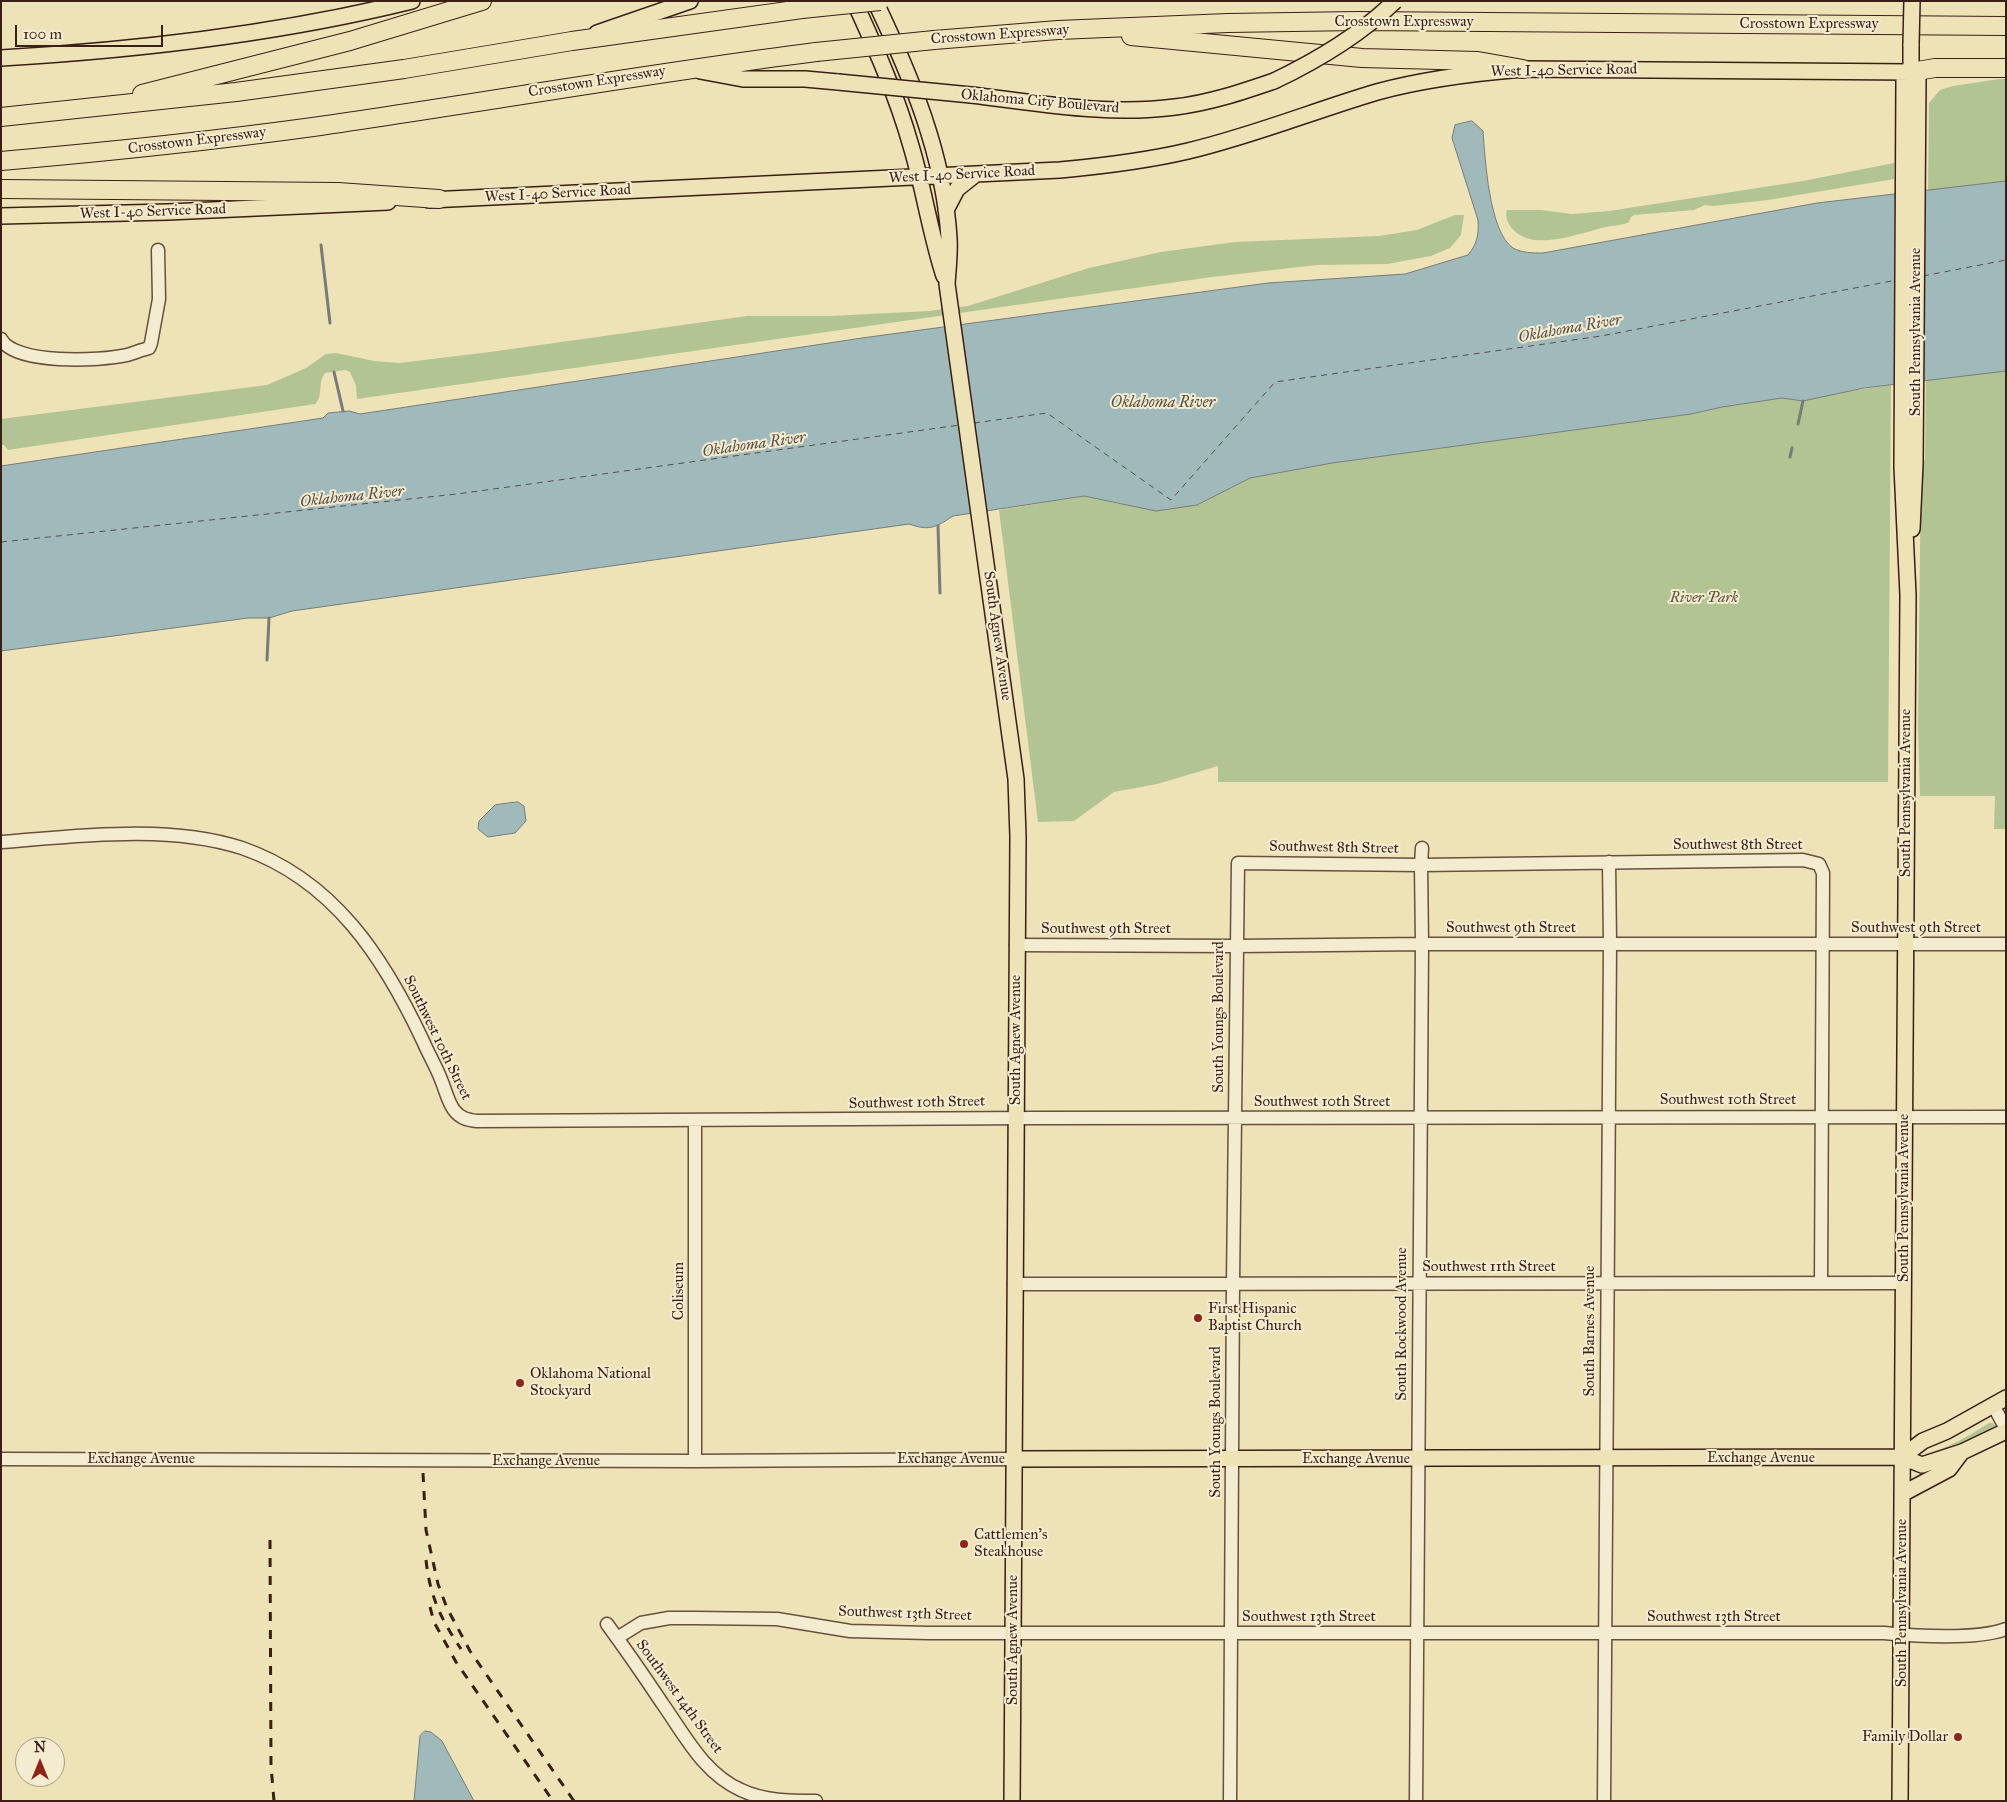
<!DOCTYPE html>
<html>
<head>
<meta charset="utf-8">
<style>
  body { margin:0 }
  #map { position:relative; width:2007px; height:1802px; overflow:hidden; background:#eee2b7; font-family:"IM FELL Great Primer",serif }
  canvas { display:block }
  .frame { position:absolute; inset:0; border:2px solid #3a1f15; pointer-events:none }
  .north { position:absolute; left:15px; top:1737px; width:50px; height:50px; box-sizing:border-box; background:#f4ecd0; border:1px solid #aa9a85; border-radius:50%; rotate:0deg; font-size:14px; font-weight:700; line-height:20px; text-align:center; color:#3a1f15 }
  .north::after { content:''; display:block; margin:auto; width:18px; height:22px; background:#8f2418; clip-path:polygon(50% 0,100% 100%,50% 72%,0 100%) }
  .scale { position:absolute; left:15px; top:25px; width:148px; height:22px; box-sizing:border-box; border:2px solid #3a1f15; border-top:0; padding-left:6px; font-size:15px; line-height:18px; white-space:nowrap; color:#3a1f15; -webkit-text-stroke:4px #f4ecd0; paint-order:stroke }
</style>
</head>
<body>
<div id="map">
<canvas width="2007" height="1802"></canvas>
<div class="frame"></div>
<div class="north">N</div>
<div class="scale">100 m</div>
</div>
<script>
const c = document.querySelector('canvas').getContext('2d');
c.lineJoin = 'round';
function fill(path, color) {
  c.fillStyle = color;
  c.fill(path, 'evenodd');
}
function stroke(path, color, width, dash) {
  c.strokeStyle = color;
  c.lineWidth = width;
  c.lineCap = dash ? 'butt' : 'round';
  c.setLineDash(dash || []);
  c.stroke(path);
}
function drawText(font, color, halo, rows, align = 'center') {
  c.font = font + ' "IM FELL Great Primer",serif';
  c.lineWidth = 4;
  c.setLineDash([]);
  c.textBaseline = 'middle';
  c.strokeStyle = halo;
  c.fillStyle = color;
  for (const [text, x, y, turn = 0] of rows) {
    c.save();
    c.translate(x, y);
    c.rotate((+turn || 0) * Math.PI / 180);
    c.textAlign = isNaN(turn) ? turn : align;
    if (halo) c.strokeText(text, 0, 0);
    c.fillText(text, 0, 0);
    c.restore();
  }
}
fill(new Path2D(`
  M1999 79H2006V829H1994L1995 796H1920L1918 725 1921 464 1925 460 1929 103 1940 90 1953 86Z
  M1894 163V179L1768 200 1713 206 1705 205 1694 210 1634 215 1631 217 1629 222C1623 225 1618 225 1611 226 1583 231 1532 255 1511 227 1507 222 1505 216 1507 210H1541L1572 214 1609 211 1803 181Z
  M1455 215H1464L1461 235 1450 248 1431 256 1387 264 1317 265 1212 277 357 399 356 386 350 372 345 370 325 373C317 383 324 396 315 404L8 450 4 445H1V419L267 385 306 368 326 354 336 353 374 361 399 363 490 352 747 316H830L929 311 968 306 1089 268 1161 252 1235 242 1379 236 1417 230Z
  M1891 385 1888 782H1218V766L1157 784 1114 792 1074 821 1038 822 999 510 1084 496 1120 504 1198 505 1250 478 1332 463 1691 414 1722 407 1782 398 1803 401 1836 393Z
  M1989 1423H1993L1995 1426 1994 1429C1972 1441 1949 1454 1925 1456V1454C1948 1448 1969 1436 1989 1423Z`), '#b2c493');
const water = new Path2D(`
  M1472 121 1483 131C1485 158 1489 232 1513 248 1522 253 1533 253 1543 253L1817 203 2006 181V371L1864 388 1803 401 1782 398 1722 407 1691 414 1332 463 1250 478 1197 505 1156 511 1084 496 953 516C935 528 929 531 909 524L292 611 269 618H248L1 651V466L323 418 328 413 349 411 360 414 862 338 1268 283 1405 274 1468 255C1477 244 1479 235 1478 220L1452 138 1455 125Z
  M518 802 524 806 526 821 515 833 488 837 478 829 479 821 495 805Z
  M425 1731 431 1732 442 1741 474 1801H414L420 1736Z`);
fill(water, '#a0babb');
stroke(water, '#777c79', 1);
stroke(new Path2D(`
  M321 245 330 323
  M334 372 343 411
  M1798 424 1803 401
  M1790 457 1792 448
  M938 526 940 593
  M267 660 269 618`), '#777c79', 3);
stroke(new Path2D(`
  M1923 276 2006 260
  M974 423 1047 413 1171 500 1275 382 1601 336 1897 280
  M1 542 457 494 960 425`), '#594e47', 1, [6, 5]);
const minor = new Path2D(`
  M1 339C15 365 100 361 127 355 134 353 141 350 149 348L151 343 159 299 158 250
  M1 842C77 836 169 824 242 848 334 880 384 958 423 1041 429 1055 437 1068 442 1082 446 1092 448 1102 454 1110 460 1118 467 1120 477 1121L1036 1118 2006 1117
  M1016 945 1235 946 1422 944H2006
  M695 1121V1461
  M1014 1284 1904 1283
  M1993 1405 2006 1429
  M1 1459 695 1461 1014 1459
  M607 1624C626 1650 644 1676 662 1703 684 1734 704 1774 741 1790 764 1801 790 1801 816 1801
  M617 1638 641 1623 669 1618H694L777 1619 850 1631 928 1633H1884C1915 1636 1977 1640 2006 1629
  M1230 1801 1233 1284 1238 863 1421 865 1803 860 1819 864 1823 873 1821 1283
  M1416 1801 1422 944 1421 865 1422 848
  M1604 1801 1610 944 1609 862`);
const major = new Path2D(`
  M854 1C876 49 897 96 911 146 924 189 930 233 944 276
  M875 1C911 76 944 155 949 238 950 253 948 269 947 284L1016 779 1018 837 1012 1801
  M597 33 690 1
  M1 58C139 50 278 34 412 1
  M700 71 743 79H805L838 82
  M1911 72 1918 78 1915 464 1912 529
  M971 95C1039 103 1107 116 1175 107 1209 103 1242 92 1274 81
  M429 200 1060 170C1103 166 1146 161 1188 151 1252 136 1313 111 1377 92 1424 79 1474 73 1523 69L1911 72
  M946 210 957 189 976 174
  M1 216 168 212 388 202
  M1902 1457 1923 1441 1947 1431 2006 1398
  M1014 1459 1902 1457 1922 1465 1962 1452 2006 1431
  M1902 1494 1949 1469 1961 1453
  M1900 1801 1908 595 1902 467 1904 80 1911 72V44`);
const highway = new Path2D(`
  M1131 36 1362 58 1478 61 1523 69
  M934 40 1058 30 1228 23 1357 21 2006 26
  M1911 72 1935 68H2006
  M142 94 350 41 482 1
  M1 117 236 92 404 69 572 41 802 9
  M1 161C105 152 210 141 313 127 481 103 648 73 816 52
  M1 189 338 192 439 199`);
stroke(minor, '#67503e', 15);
stroke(major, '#3a1f15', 18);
stroke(highway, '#3a1f15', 20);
stroke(minor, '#f4ecd0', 12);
stroke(major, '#eee2b7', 15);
stroke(highway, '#eee2b7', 18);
stroke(new Path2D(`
  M423 1473 426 1530 438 1584 447 1608 470 1651 574 1801
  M270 1540 271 1766 274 1801
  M426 1560C430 1597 441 1619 461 1649
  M430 1607 434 1622 456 1662 553 1801`), '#3a1f15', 3, [9, 9]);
const majorBridge = new Path2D(`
  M1911 44 1912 1
  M1274 81C1318 60 1360 35 1395 1
  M838 82 971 95`);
const highwayBridge = new Path2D(`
  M802 9 880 1
  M816 52 934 40`);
stroke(majorBridge, '#3a1f15', 18, []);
stroke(highwayBridge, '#3a1f15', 20, []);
stroke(majorBridge, '#eee2b7', 15);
stroke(highwayBridge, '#eee2b7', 18);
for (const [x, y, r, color] of [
  [1198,1318,5,"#8f2418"],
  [520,1383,5,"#8f2418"],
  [964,1544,5,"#8f2418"],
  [1958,1737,5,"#8f2418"]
]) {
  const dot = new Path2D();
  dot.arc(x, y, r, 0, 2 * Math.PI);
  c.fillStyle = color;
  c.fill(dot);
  stroke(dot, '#f4ecd0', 2);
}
drawText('15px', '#3a1f15', '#f4ecd0', [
  ["Crosstown Expressway",1404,22],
  ["Crosstown Expressway",1809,24],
  ["Crosstown Expressway",1000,35,-4],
  ["West I-40 Service Road",1564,71,-1],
  ["Crosstown Expressway",597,82,-9],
  ["Oklahoma City Boulevard",1040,102,5],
  ["Crosstown Expressway",197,141,-7],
  ["West I-40 Service Road",962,175,-3],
  ["West I-40 Service Road",558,194,-3],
  ["West I-40 Service Road",153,212,-2],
  ["South Pennsylvania Avenue",1916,332,-90],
  ["South Agnew Avenue",997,636,82],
  ["South Pennsylvania Avenue",1906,793,-90],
  ["Southwest 8th Street",1738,845],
  ["Southwest 8th Street",1334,848,1],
  ["Southwest 9th Street",1511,928],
  ["Southwest 9th Street",1916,928],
  ["Southwest 9th Street",1106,929],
  ["South Youngs Boulevard",1219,1017,-90],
  ["Southwest 10th Street",437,1038,64],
  ["South Agnew Avenue",1016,1040,-90],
  ["Southwest 10th Street",1728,1100],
  ["Southwest 10th Street",1322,1102],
  ["Southwest 10th Street",917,1103,-1],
  ["South Pennsylvania Avenue",1904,1198,-90],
  ["Southwest 11th Street",1489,1267],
  ["Coliseum",679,1291,-90],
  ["South Rockwood Avenue",1402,1324,-90],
  ["South Barnes Avenue",1590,1331,-90],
  ["South Youngs Boulevard",1216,1422,-90],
  ["Exchange Avenue",1761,1458],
  ["Exchange Avenue",141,1459],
  ["Exchange Avenue",951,1459],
  ["Exchange Avenue",1356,1459],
  ["Exchange Avenue",546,1461],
  ["South Pennsylvania Avenue",1902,1603,-90],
  ["Southwest 13th Street",905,1614,2],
  ["Southwest 13th Street",1309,1617],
  ["Southwest 13th Street",1714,1617],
  ["South Agnew Avenue",1013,1640,-90],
  ["Southwest 14th Street",679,1697,54]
]);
drawText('italic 15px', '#5e513b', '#f4ecd0', [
  ["River Park",1704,598]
]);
drawText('15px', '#3a1f15', '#f4ecd0', [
  ["First Hispanic",1208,1309],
  ["Baptist Church",1208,1326],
  ["Oklahoma National",530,1374],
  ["Stockyard",530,1391],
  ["Cattlemen's",974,1535],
  ["Steakhouse",974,1552],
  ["Family Dollar",1948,1737,"right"]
], 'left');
drawText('italic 16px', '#594e47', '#f4ecd0', [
  ["Oklahoma River",1570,329,-10],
  ["Oklahoma River",1163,403],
  ["Oklahoma River",754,445,-8],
  ["Oklahoma River",352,497,-6]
]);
</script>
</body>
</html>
